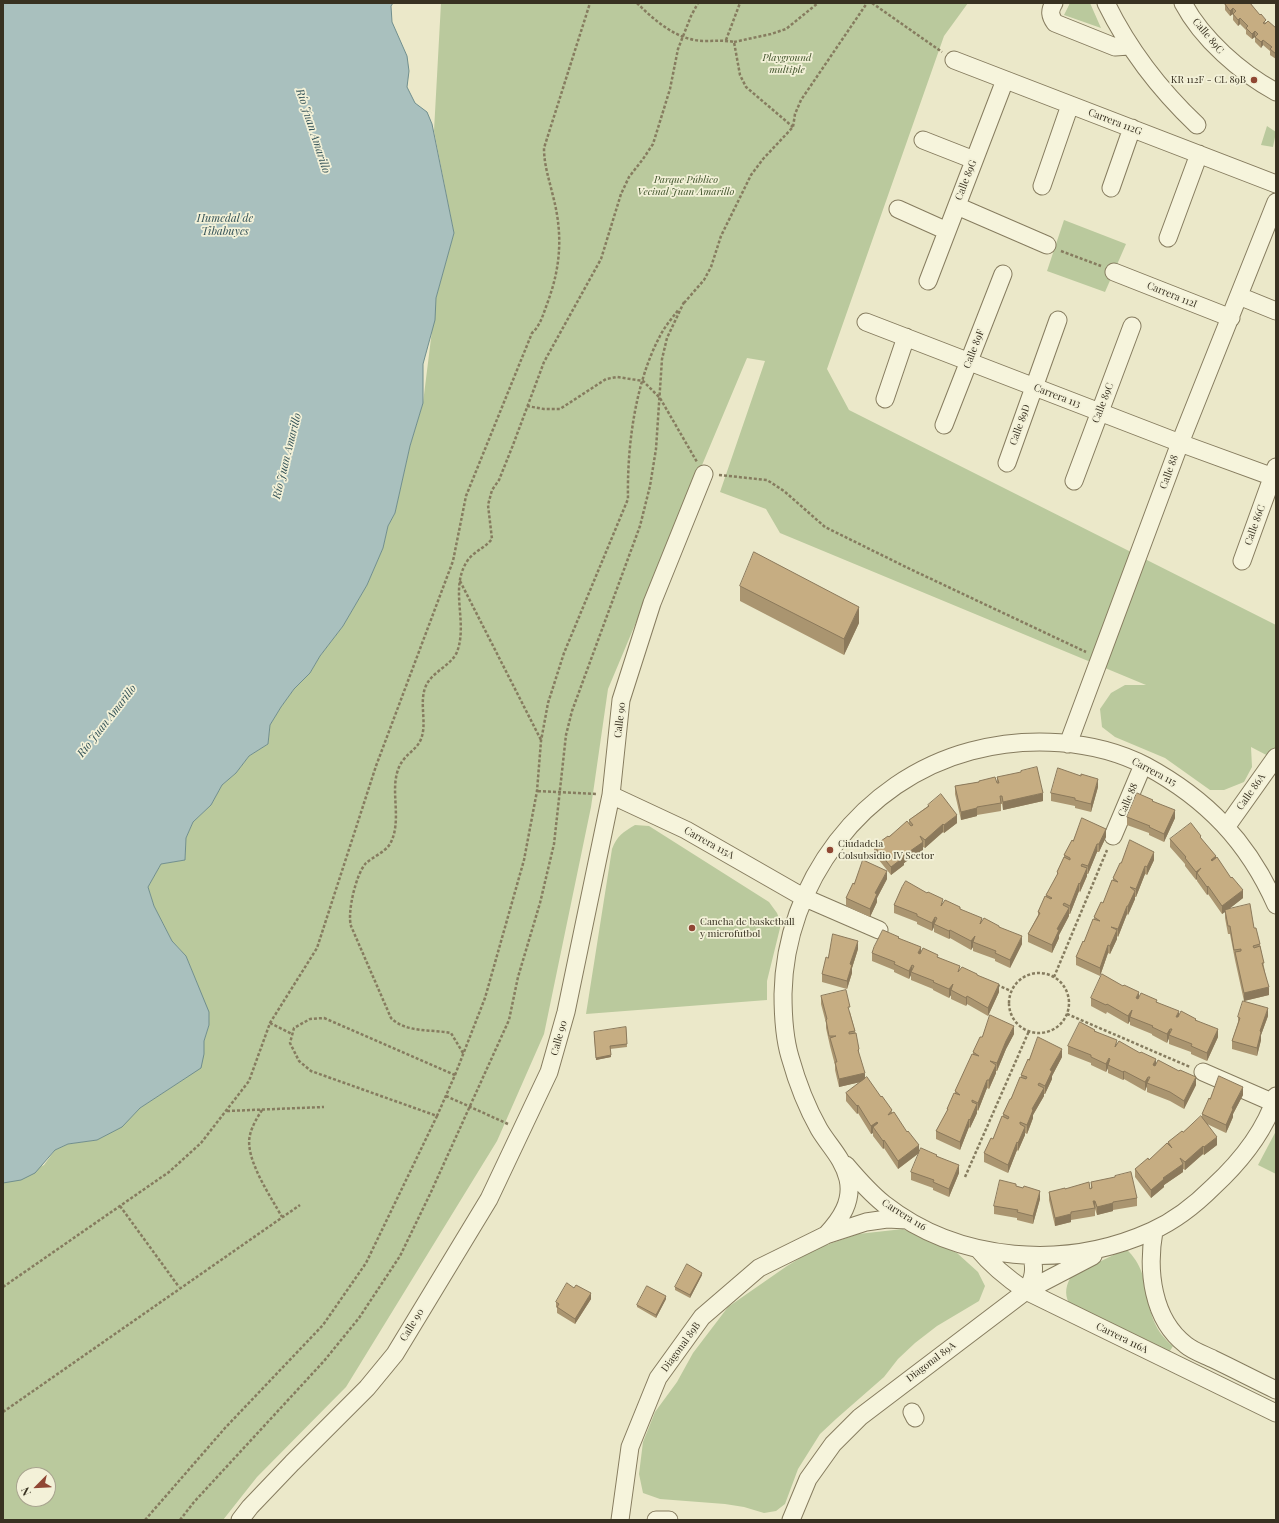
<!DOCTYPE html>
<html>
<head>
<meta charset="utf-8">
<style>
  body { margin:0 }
  #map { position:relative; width:1279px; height:1523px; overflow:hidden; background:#ebe8c9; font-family:"Playfair Display",serif }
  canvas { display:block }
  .frame { position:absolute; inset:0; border:4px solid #383121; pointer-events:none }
  .north { position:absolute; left:16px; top:1467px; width:40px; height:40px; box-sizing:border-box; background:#f3f1d8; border:1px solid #a8a48f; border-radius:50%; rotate:246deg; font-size:11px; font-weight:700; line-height:16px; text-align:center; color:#383121 }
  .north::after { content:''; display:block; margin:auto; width:14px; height:18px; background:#904734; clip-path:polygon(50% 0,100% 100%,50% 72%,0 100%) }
</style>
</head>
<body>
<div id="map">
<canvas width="1279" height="1523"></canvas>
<div class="frame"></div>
<div class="north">N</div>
</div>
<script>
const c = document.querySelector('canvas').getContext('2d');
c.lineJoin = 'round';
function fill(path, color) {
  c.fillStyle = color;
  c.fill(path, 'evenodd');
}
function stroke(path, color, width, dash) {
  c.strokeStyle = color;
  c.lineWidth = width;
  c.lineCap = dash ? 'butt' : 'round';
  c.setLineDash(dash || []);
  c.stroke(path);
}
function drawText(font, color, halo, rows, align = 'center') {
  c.font = font + ' "Playfair Display",serif';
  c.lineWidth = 3.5;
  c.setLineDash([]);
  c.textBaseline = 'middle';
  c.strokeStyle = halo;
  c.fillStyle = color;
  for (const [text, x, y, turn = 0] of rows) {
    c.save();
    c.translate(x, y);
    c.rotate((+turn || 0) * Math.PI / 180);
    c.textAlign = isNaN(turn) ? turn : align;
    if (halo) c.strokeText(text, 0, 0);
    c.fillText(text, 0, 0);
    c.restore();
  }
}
fill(new Path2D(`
  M441 3H968L944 36 827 369 849 410 1276 625V760L1251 747 1252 767 1244 782 1224 790H1210L1165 758 1115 737 1102 727 1100 709 1111 693 1125 685H1146L780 533 766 509 720 492 765 361 747 358 608 689 591 807 544 1034 497 1141 346 1387 257 1477 223 1520H3V1183L44 1165 55 1150 68 1144 97 1140 121 1127 140 1108 187 1077 204 1054V1041L209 1025 197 983 186 956 172 941 154 906 148 887 161 864 185 860 186 838 193 822 211 805 222 785 236 773 249 756 268 744 270 725 281 707 294 689 310 673 320 656 343 626 367 585 383 548 388 526 395 513 410 446 423 403 436 298 454 233 434 131ZM24 1475H48V1499H24Z
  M1070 3H1090L1101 28 1064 15Z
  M1267 126 1276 132 1273 147 1261 145Z
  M1064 220 1126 244 1105 292 1047 271Z
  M635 825 649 826 769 902 777 913 781 924 767 981V1000L586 1014 612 849C617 836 623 832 635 825Z
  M1276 1131V1174L1258 1165Z
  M903 1229 957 1253 978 1272 985 1286 979 1301 937 1326 915 1343 898 1359 884 1377 836 1419 820 1434 798 1469 785 1504 776 1511 764 1513 744 1507 725 1504 660 1499 643 1493 639 1474 643 1442 655 1412 677 1382 693 1353 728 1307 787 1266 815 1249 858 1234Z
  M1126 1249C1158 1278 1136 1316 1173 1346L1168 1354 1069 1303C1064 1294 1066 1284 1072 1275Z`), '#bac99d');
const water = new Path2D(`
  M3 3H393L391 6 392 22 407 56 409 71 407 87 415 103 427 112 432 124 454 233 436 298 435 320 423 364V403L410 446 395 513 388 526 383 548 367 585 343 626 320 656 310 673 294 689 281 707 270 725 268 744 249 756 236 773 222 785 211 805 193 822 186 838 185 860 161 864 148 887 154 906 172 941 186 956 209 1012V1025L204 1041V1054L201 1068 140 1108 122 1127 97 1140 68 1144 55 1150 35 1173 21 1180 3 1183Z`);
fill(water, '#a9c0be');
stroke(water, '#708e8d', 1);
const minor = new Path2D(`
  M1054 3C1049 11 1050 16 1055 23L1115 47 1129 46
  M1106 3C1129 50 1159 89 1197 125
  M1183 3C1202 39 1241 73 1276 92
  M954 60 1276 184
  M923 140 974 160
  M1042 186 1070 105
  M1111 188 1132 128
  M957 206 1047 245
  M898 209 947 231
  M1168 238 1199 154
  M1114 272 1231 318
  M928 281 1005 80
  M1239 296 1276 311
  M866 322 1180 443 1276 478
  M885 399 906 337
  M944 425 1003 274
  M1007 463 1058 320
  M1074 481 1132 326
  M1242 561 1276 467
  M1068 744 1180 443 1276 202
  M611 795 686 830 803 897 879 930
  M1227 826 1276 757
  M1113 836 1143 765
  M1203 1072 1274 1103
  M846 1165C857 1178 869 1192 884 1204 959 1263 1066 1270 1152 1231 1174 1221 1196 1204 1213 1187 1239 1163 1265 1131 1276 1096
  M1154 1231C1147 1270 1152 1319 1186 1345 1193 1351 1205 1355 1213 1359 1234 1369 1255 1380 1276 1390
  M826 1235C841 1219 853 1201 848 1179 843 1158 829 1146 819 1129 806 1106 797 1082 790 1057 784 1037 783 1015 783 994 785 883 862 780 971 751 1027 736 1094 739 1146 766 1207 799 1248 842 1276 905
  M978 1249C992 1266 1007 1278 1026 1291L1276 1413
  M1026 1291C1034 1279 1035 1269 1032 1256
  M912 1412 915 1418
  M240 1520 250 1507 292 1463 367 1388 395 1354 489 1199 549 1072 566 1012 611 795 621 700 652 603 704 474
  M620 1520 630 1447 658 1378 702 1317 759 1268 826 1235 866 1222 887 1219 907 1220
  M656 1520H669
  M791 1520 808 1479 833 1444 860 1417 1026 1291 1093 1256`);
stroke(minor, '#867c5f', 19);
stroke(new Path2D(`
  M637 3C655 21 677 40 703 41 714 41 724 40 734 42L740 75 746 87 793 127
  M872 3 942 52
  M726 40 740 3
  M734 42 771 34 786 29 818 3
  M1061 251 1101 266
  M684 303 704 280 711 267 721 236 751 175 763 159 793 127 795 114 801 100 867 3
  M527 406 544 409H560L606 379 617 377 643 381 660 398 697 462
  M719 475 767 480 784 491 825 527 910 569 1086 652
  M460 581 541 740
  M538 791 596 794
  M1009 1003a30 30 0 1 1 60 0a30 30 0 1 1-60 0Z
  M1054 977 1107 850
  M997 985 1011 991
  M1067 1014 1190 1067
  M324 1018 455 1075 437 1116 311 1071 299 1061 290 1043 294 1028 310 1019Z
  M270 1023 292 1034
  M463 1053 451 1033C431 1029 406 1033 391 1018L351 926C347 912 356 874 366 863 373 857 385 852 390 844 402 822 391 795 397 773 402 754 416 752 421 739 428 722 417 699 428 682 435 671 452 664 457 652 468 623 450 590 466 563 472 552 484 549 492 539L488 505 492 490 499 480 513 445 544 362 601 259 621 194 629 177 643 159 653 144 670 89 678 49 691 16 698 3
  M455 1075 485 998 524 860 537 791 541 741 548 703 564 653 628 499C627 446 635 383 660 336 665 326 673 317 679 309
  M446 1096 508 1124
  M262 1110C257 1118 252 1126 250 1135 244 1158 271 1197 282 1217
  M227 1111 324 1107
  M965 1177 1029 1031
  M120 1206 179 1287
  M3 1287 169 1172 201 1143 249 1081 270 1023 317 948 376 766 453 561 466 496 532 333C540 326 543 315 547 304 561 267 563 234 553 196 549 179 544 165 544 148L590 3
  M3 1412 300 1205
  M145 1520 225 1428 323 1325 366 1263 437 1116
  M180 1520 194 1502 324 1361 359 1318 400 1256 431 1192 509 1020 518 977 540 903 554 844 566 735 572 711 640 526 650 486 656 449 662 359 667 338 684 302`), '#867c5f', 2.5, [3, 2]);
stroke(minor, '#f6f4dc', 17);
fill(new Path2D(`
  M1224 3H1250L1266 23 1276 28V59L1270 55V51L1263 45 1261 48 1255 42V37L1252 39 1246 34V30L1240 24 1238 26 1233 20V14L1230 16 1225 10V5Z
  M740 586 859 623 844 655 740 601Z
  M997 777 1043 801 1003 810 1002 804H1001V811L977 815V816L961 820 955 794V786L979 782V781L997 783Z
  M1098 787 1091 812 1075 808V806L1051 801V793Z
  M1153 802 1175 818 1164 842 1149 835V833L1127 825V817Z
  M928 805 957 823 944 833 943 832 925 848 923 847V850L904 863V865L891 875 874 854V846L909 823V820L928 806Z
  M1106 837 1099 852H1097L1088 874H1087V876L1080 892 1079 891 1070 914H1069V916L1059 935V938L1052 953 1028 942V934L1038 915V912L1046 897V895L1057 876V872L1064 857V855L1073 841Z
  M1201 838 1216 858 1243 898 1229 909 1254 928 1260 944 1269 995 1244 1001 1235 960 1230 934H1228L1225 918V912L1222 914 1208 894 1207 895 1197 881V879L1196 880 1185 866V864L1170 847V839Z
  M1154 860 1147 875 1145 874 1136 897H1135V899L1128 915 1127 914 1118 937 1117 936V939L1110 954 1108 953 1100 976 1076 965V957L1084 942 1094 919V917L1103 903 1113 880V878L1121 863Z
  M887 879 877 898V902L870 917 846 906V898L854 884Z
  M943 903 960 909 982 921 999 927 1022 944 1010 968 995 961V959L973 951V947L971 950 950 938 949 939 934 932V927L932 931 917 924V922L894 913V905Z
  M899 938 921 952 938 957 960 970 977 976 999 992 988 1016 967 1004 966 1006 951 999V995L949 998 933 990V989L911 980V975L909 979 894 972V970L872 961V953Z
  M858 949 852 968V973L847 989 822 982V974L828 958Z
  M821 996 850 1012 855 1031 859 1049V1055L865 1079 881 1097 892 1112 919 1153 898 1169 884 1148 883 1149 873 1136V1133L871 1134 858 1113 857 1114 846 1101V1093L860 1082 839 1087 835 1070V1065L830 1046 826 1028V1023L821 1004Z
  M1139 997 1157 1002 1179 1016 1196 1020 1218 1037 1207 1061 1191 1054V1052L1169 1044V1038L1167 1043 1152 1035V1034L1130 1025V1021L1128 1024 1107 1012 1106 1014 1091 1006V998Z
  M1268 1016 1261 1035V1040L1257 1056 1232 1049V1041L1238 1022V1017Z
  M626 1027 627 1047 610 1049 611 1057 596 1060 594 1035Z
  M1095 1031 1117 1044 1156 1064 1196 1085 1184 1109 1170 1101 1147 1092V1086L1145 1091 1124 1079 1123 1080 1108 1073V1068L1106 1072 1091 1065V1063L1068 1054V1046Z
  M1014 1034 1006 1049 997 1071H996V1073L989 1089 987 1088 978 1111 977 1110V1113L970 1128 969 1127 960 1150 936 1139V1131L947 1112V1109L955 1093V1091L973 1054V1052L982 1037Z
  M1062 1057 1052 1076V1079L1045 1094H1044V1096L1033 1115V1118L1027 1134 1025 1133V1135L1018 1151 1017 1150 1008 1173 984 1162V1153L993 1139 1003 1116V1114L1011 1099 1021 1077V1075L1029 1060Z
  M1243 1095 1233 1114V1117L1226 1133 1207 1124 1217 1145 1204 1155 1203 1154 1185 1170 1183 1169V1172L1164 1185V1187L1151 1198 1135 1177V1169L1149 1160 1168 1145V1142L1183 1132 1202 1118V1114L1210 1099Z
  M937 1156 959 1173 949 1197 933 1190V1188L911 1180V1172Z
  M1091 1182 1137 1198V1206L1113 1210V1211L1097 1215 1095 1209V1216L1071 1220V1222L1055 1226 1049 1200V1192L1065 1189 1091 1188Z
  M1016 1186 1023 1188 1040 1199 1033 1224 1017 1220V1218L994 1214V1206Z
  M702 1275 690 1298 675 1290V1287Z
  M574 1288 591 1299 575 1324 557 1313V1308L556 1307V1302Z
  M666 1299 656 1318 637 1307V1305Z`), '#aa9570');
fill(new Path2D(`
  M1233 8V14L1230 16V11Z
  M1240 18V24L1238 26V20Z
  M1255 31V37L1252 39V34Z
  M1263 40V45L1261 48V42Z
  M859 607V623L844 655V639Z
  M1098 779V787L1091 812V804Z
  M1043 793V801L1003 810V802Z
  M977 808V816L961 820V812Z
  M1175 810V818L1164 842V834Z
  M957 815V823L944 833V825Z
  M943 824V832L925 848V840Z
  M1106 829V837L1099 852V844Z
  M923 842V850L904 863V865L891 875V867L903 856Z
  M1097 844V852L1088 874V866Z
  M1154 852V860L1147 875V867Z
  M1216 856V864L1211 868V860Z
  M1145 866V874L1136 897V889Z
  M1087 868V876L1080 892V884Z
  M1201 868 1197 873V879L1196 880V872Z
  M887 871V879L877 898V902L870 917V909L875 893Z
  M1079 883V891L1070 914V906Z
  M1208 886V894L1207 895V887Z
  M1243 890V898L1225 912V910V912L1222 914V906Z
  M1135 891V899L1128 915V906Z
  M1127 906V914L1118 937V929Z
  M1069 908V916L1059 935V938L1052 953V945L1057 929Z
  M935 917V924H934V927L932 931V923Z
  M950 930V938L949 939V931Z
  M1117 930V939L1110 954V946Z
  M975 936 973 942V947L971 950V941Z
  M1022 936V944L1010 968V960Z
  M858 941V949L852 968V973L847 989V981L850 964Z
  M1108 945V953L1100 976V968Z
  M921 947V955L918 953Z
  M912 965V972H911V975L909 979V971Z
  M953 984 951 990V995L949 998V989Z
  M999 984V992L988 1016V1008Z
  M1269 987V995L1244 1001V993Z
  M1139 992V1000L1136 998Z
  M967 996V1004L966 1006V998Z
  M1268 1008V1016L1261 1035V1040L1257 1056V1048L1260 1031Z
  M1132 1010 1130 1017V1021L1128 1024V1016Z
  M1179 1011V1019L1176 1017Z
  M1014 1026V1034L1006 1049 997 1071V1063L1006 1041Z
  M1170 1029V1036L1169 1035V1038L1167 1043V1034Z
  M1218 1029V1037L1207 1061V1053Z
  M1062 1049V1057L1052 1076V1079L1045 1094V1086L1050 1070Z
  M611 1055V1057L596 1060V1058Z
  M1109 1058V1065H1108V1068L1106 1072V1064Z
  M1156 1059V1067L1153 1065Z
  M996 1065V1073L989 1089V1080Z
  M1124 1071V1079L1123 1080V1072Z
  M865 1073V1081L839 1087V1079Z
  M1148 1077V1084L1147 1083V1086L1145 1091V1082Z
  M1196 1077V1085L1184 1109V1101Z
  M987 1080V1088L978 1111V1103Z
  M1243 1087V1095L1233 1114V1117L1226 1133V1125L1232 1108Z
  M1044 1088V1096L1033 1115V1118L1027 1134V1125L1032 1109Z
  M977 1104V1113L970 1128V1120Z
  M858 1105V1113L857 1114V1106Z
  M969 1119V1127L960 1150V1142Z
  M877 1122V1130L873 1127V1133L871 1134V1126Z
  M1025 1127V1135L1018 1151V1143Z
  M1217 1137V1145L1204 1155V1147Z
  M884 1140V1148L883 1149V1141Z
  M1017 1142V1150L1008 1173V1165Z
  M919 1145V1153L898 1169V1161Z
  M1203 1146V1154L1185 1170V1162Z
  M1183 1164V1172L1164 1185V1187L1151 1198V1190L1163 1178Z
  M959 1165V1173L949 1197V1189Z
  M1040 1191V1199L1033 1224V1216Z
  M1093 1201H1095V1209Z
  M1113 1203V1211L1097 1215V1207Z
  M1071 1214V1222L1055 1226V1218Z
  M702 1273V1275L690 1298V1295Z
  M591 1293V1299L575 1324V1319Z
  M666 1296V1299L656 1318V1315Z`), '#8b795b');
const building = new Path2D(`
  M1227 3H1250L1260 15 1261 14 1266 20 1263 23 1265 24 1268 21 1276 28V54L1270 49 1272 47 1263 40 1261 42 1255 37 1258 34 1255 31 1252 34 1246 28 1248 26 1240 18 1238 20 1233 14 1236 11 1233 8 1230 11 1225 4Z
  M754 552 859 607 844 639 740 586Z
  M1037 767 1043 793 1003 802 1002 796H1000L1001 803 977 807V808L961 812 955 786 979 782V781L995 777 997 783H999L997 777 1021 772V771Z
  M1058 768 1081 776V774L1098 779 1091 804 1075 800V798L1051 793Z
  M1137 793 1153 800 1152 801 1175 810 1164 834 1149 827 1150 826 1127 817Z
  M941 794 957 815 944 825 943 824 925 840 920 836 923 842 903 856 904 857 891 867 874 846 888 836 889 837 907 821 911 826 913 825 909 820 929 806 928 805Z
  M1082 818 1106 829 1099 844H1097L1088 866 1082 864 1081 866 1087 868 1080 884 1079 883 1070 906 1064 903 1063 905 1069 908 1057 929 1059 930 1052 945 1028 934 1040 913 1038 912 1045 896 1051 899 1052 898 1046 895 1058 873 1057 872 1064 857 1070 860V858L1064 855 1072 840 1073 841Z
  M1191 823 1201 836 1200 837 1216 856 1211 860 1212 861 1217 857 1231 878 1232 877 1243 890 1222 906 1208 886 1207 887 1197 873 1201 868 1196 872 1185 858 1186 857 1170 839Z
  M1130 840 1154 852 1147 867 1145 866 1136 889 1130 887 1135 891 1128 906H1127L1118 929 1111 927 1117 930 1110 946 1108 945 1100 968 1076 957 1083 941 1084 942 1093 919 1100 921 1094 917 1101 902 1103 903 1112 880 1118 882 1113 878 1120 863H1121Z
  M863 860 887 871 875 893 877 894 870 909 846 898 853 883 854 884Z
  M906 881 927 893 928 892 943 899 941 906 945 900 960 907V909L982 918 980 924 984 918 999 926V927L1022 936 1010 960 995 953 996 951 973 942 975 936 971 941 950 930 949 931 934 924 937 918 935 917 932 923 917 916V914L894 905 902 887Z
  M1250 904 1254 928H1256L1260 944 1253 946 1254 948 1260 946 1264 963H1262L1269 987 1244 993 1235 952 1241 951V949L1234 950 1230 926H1228L1225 910Z
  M883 930 899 937 898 938 921 947 918 953 920 954 923 948 938 955 937 957 960 966 958 972 962 967 977 974V975L999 984 988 1008 967 996 966 998 951 990 953 984 949 989 933 982 934 981 911 972 914 966 912 965 909 971 894 964 895 962 872 953 874 947Z
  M833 934 858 941 850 964 852 965 847 981 822 974 826 957 828 958Z
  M1102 974 1123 986 1124 985 1139 992 1136 998 1138 999 1141 993 1157 1000 1156 1002 1179 1011 1176 1017H1178L1181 1011 1196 1019 1195 1020 1218 1029 1207 1053 1191 1046 1192 1044 1169 1035 1172 1029H1170L1167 1034 1152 1027 1153 1026 1130 1017 1132 1010 1128 1016 1107 1004 1106 1005 1091 998Z
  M846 990 850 1007H848L855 1031 849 1032V1034L856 1033 859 1049 858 1050 865 1073 839 1079 835 1062H837L830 1038 836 1036H829L826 1020 827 1019 821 996Z
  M1243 1001 1268 1008 1260 1031 1261 1032 1257 1048 1232 1041 1240 1018 1238 1017Z
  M990 1015 1014 1026 1006 1041 997 1063 990 1061 996 1065 989 1080H987L978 1103 972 1100V1102L977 1104 970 1120 969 1119 960 1142 936 1131 948 1109H947L954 1093 960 1095 955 1091 972 1054 979 1056 973 1052 980 1037H982Z
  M1080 1022 1095 1030 1094 1031 1117 1040 1115 1047 1119 1041 1140 1053 1141 1052 1156 1059 1153 1065 1155 1066 1158 1060 1179 1071 1180 1070 1196 1077 1184 1101 1170 1092 1147 1083 1150 1077H1148L1145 1082 1124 1071 1123 1072 1108 1065 1110 1059 1109 1058 1106 1064 1091 1057V1055L1068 1046Z
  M626 1027 627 1044 610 1046 611 1055 596 1058 594 1032Z
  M1038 1037 1062 1049 1050 1070 1052 1071 1045 1086 1039 1083 1038 1085 1044 1088 1032 1109 1033 1110 1027 1125 1020 1122V1124L1025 1127 1018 1143 1017 1142 1008 1165 984 1153 991 1138 993 1139 1002 1116 1008 1119 1009 1117 1003 1114 1010 1099H1011L1020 1077 1026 1079 1027 1077 1021 1075 1028 1059 1029 1060Z
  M1219 1076 1243 1087 1232 1108 1233 1109 1226 1125 1202 1114 1209 1098 1210 1099Z
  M867 1077 881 1097 882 1096 892 1110 888 1115 894 1112 907 1132 908 1131 919 1145 898 1161 884 1140 883 1141 873 1127 878 1123 877 1122 871 1126 858 1105 857 1106 846 1093Z
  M1201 1116 1217 1137 1204 1147 1203 1146 1185 1162 1180 1158 1183 1164 1163 1178 1164 1179 1151 1190 1135 1169 1148 1158 1149 1160 1167 1143 1172 1148 1168 1142 1182 1131 1183 1132Z
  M921 1148 937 1155 936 1156 959 1165 949 1189 933 1182 934 1180 911 1172Z
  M1131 1172 1137 1198 1113 1202V1203L1097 1207 1095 1201H1093L1095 1208 1071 1212V1214L1055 1218 1049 1192 1065 1188V1189L1089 1182 1090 1189 1092 1188 1091 1182 1115 1177V1176Z
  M1000 1180 1016 1184V1186L1023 1188 1024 1186 1040 1191 1033 1216 1017 1212 1018 1210 994 1206Z
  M687 1264 702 1273 690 1295 675 1287Z
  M567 1283 574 1288 576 1285 591 1293 575 1319 557 1307 559 1304 556 1302Z
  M647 1286 666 1296 656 1315 637 1305Z`);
fill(building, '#c6ad82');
stroke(building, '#8b795b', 1);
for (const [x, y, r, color] of [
  [1254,80,4,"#904734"],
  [830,850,4,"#904734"],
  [692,928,4,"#904734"]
]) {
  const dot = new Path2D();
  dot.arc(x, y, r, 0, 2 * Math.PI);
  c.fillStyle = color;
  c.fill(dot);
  stroke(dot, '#f3f1d8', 1.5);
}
drawText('10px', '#383121', '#f3f1d8', [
  ["Calle 89C",1208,36,50],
  ["Carrera 112G",1115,122,21],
  ["Calle 89G",966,180,-69],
  ["Carrera 112I",1172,295,22],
  ["Calle 89F",974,349,-69],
  ["Carrera 113",1057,396,21],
  ["Calle 89C",1103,403,-69],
  ["Calle 89D",1020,425,-70],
  ["Calle 88",1169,472,-70],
  ["Calle 86C",1255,525,-70],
  ["Calle 90",620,720,-83],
  ["Carrera 115",1154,772,28],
  ["Calle 86A",1251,792,-55],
  ["Calle 88",1128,800,-67],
  ["Carrera 115A",709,843,29],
  ["Calle 90",559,1038,-74],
  ["Carrera 116",904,1215,32],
  ["Calle 90",412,1325,-59],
  ["Carrera 116A",1122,1338,26],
  ["Diagonal 89B",681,1347,-54],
  ["Diagonal 89A",931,1362,-37]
]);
drawText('italic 10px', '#3f522a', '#f3f1d8', [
  ["Playground",787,58],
  ["multiple",787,70],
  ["Parque Público",686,180],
  ["Vecinal Juan Amarillo",686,192]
]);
drawText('10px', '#383121', '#f3f1d8', [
  ["KR 112F - CL 89B",1246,80,"right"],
  ["Ciudadela",838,844],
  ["Colsubsidio IV Sector",838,856],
  ["Cancha de basketball",700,922],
  ["y microfutbol",700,934]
], 'left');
drawText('italic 11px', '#325156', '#f3f1d8', [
  ["Río Juan Amarillo",313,131,72],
  ["Humedal de",225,219],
  ["Tibabuyes",225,232],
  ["Río Juan Amarillo",287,456,-76],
  ["Río Juan Amarillo",107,721,-52]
]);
</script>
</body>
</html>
